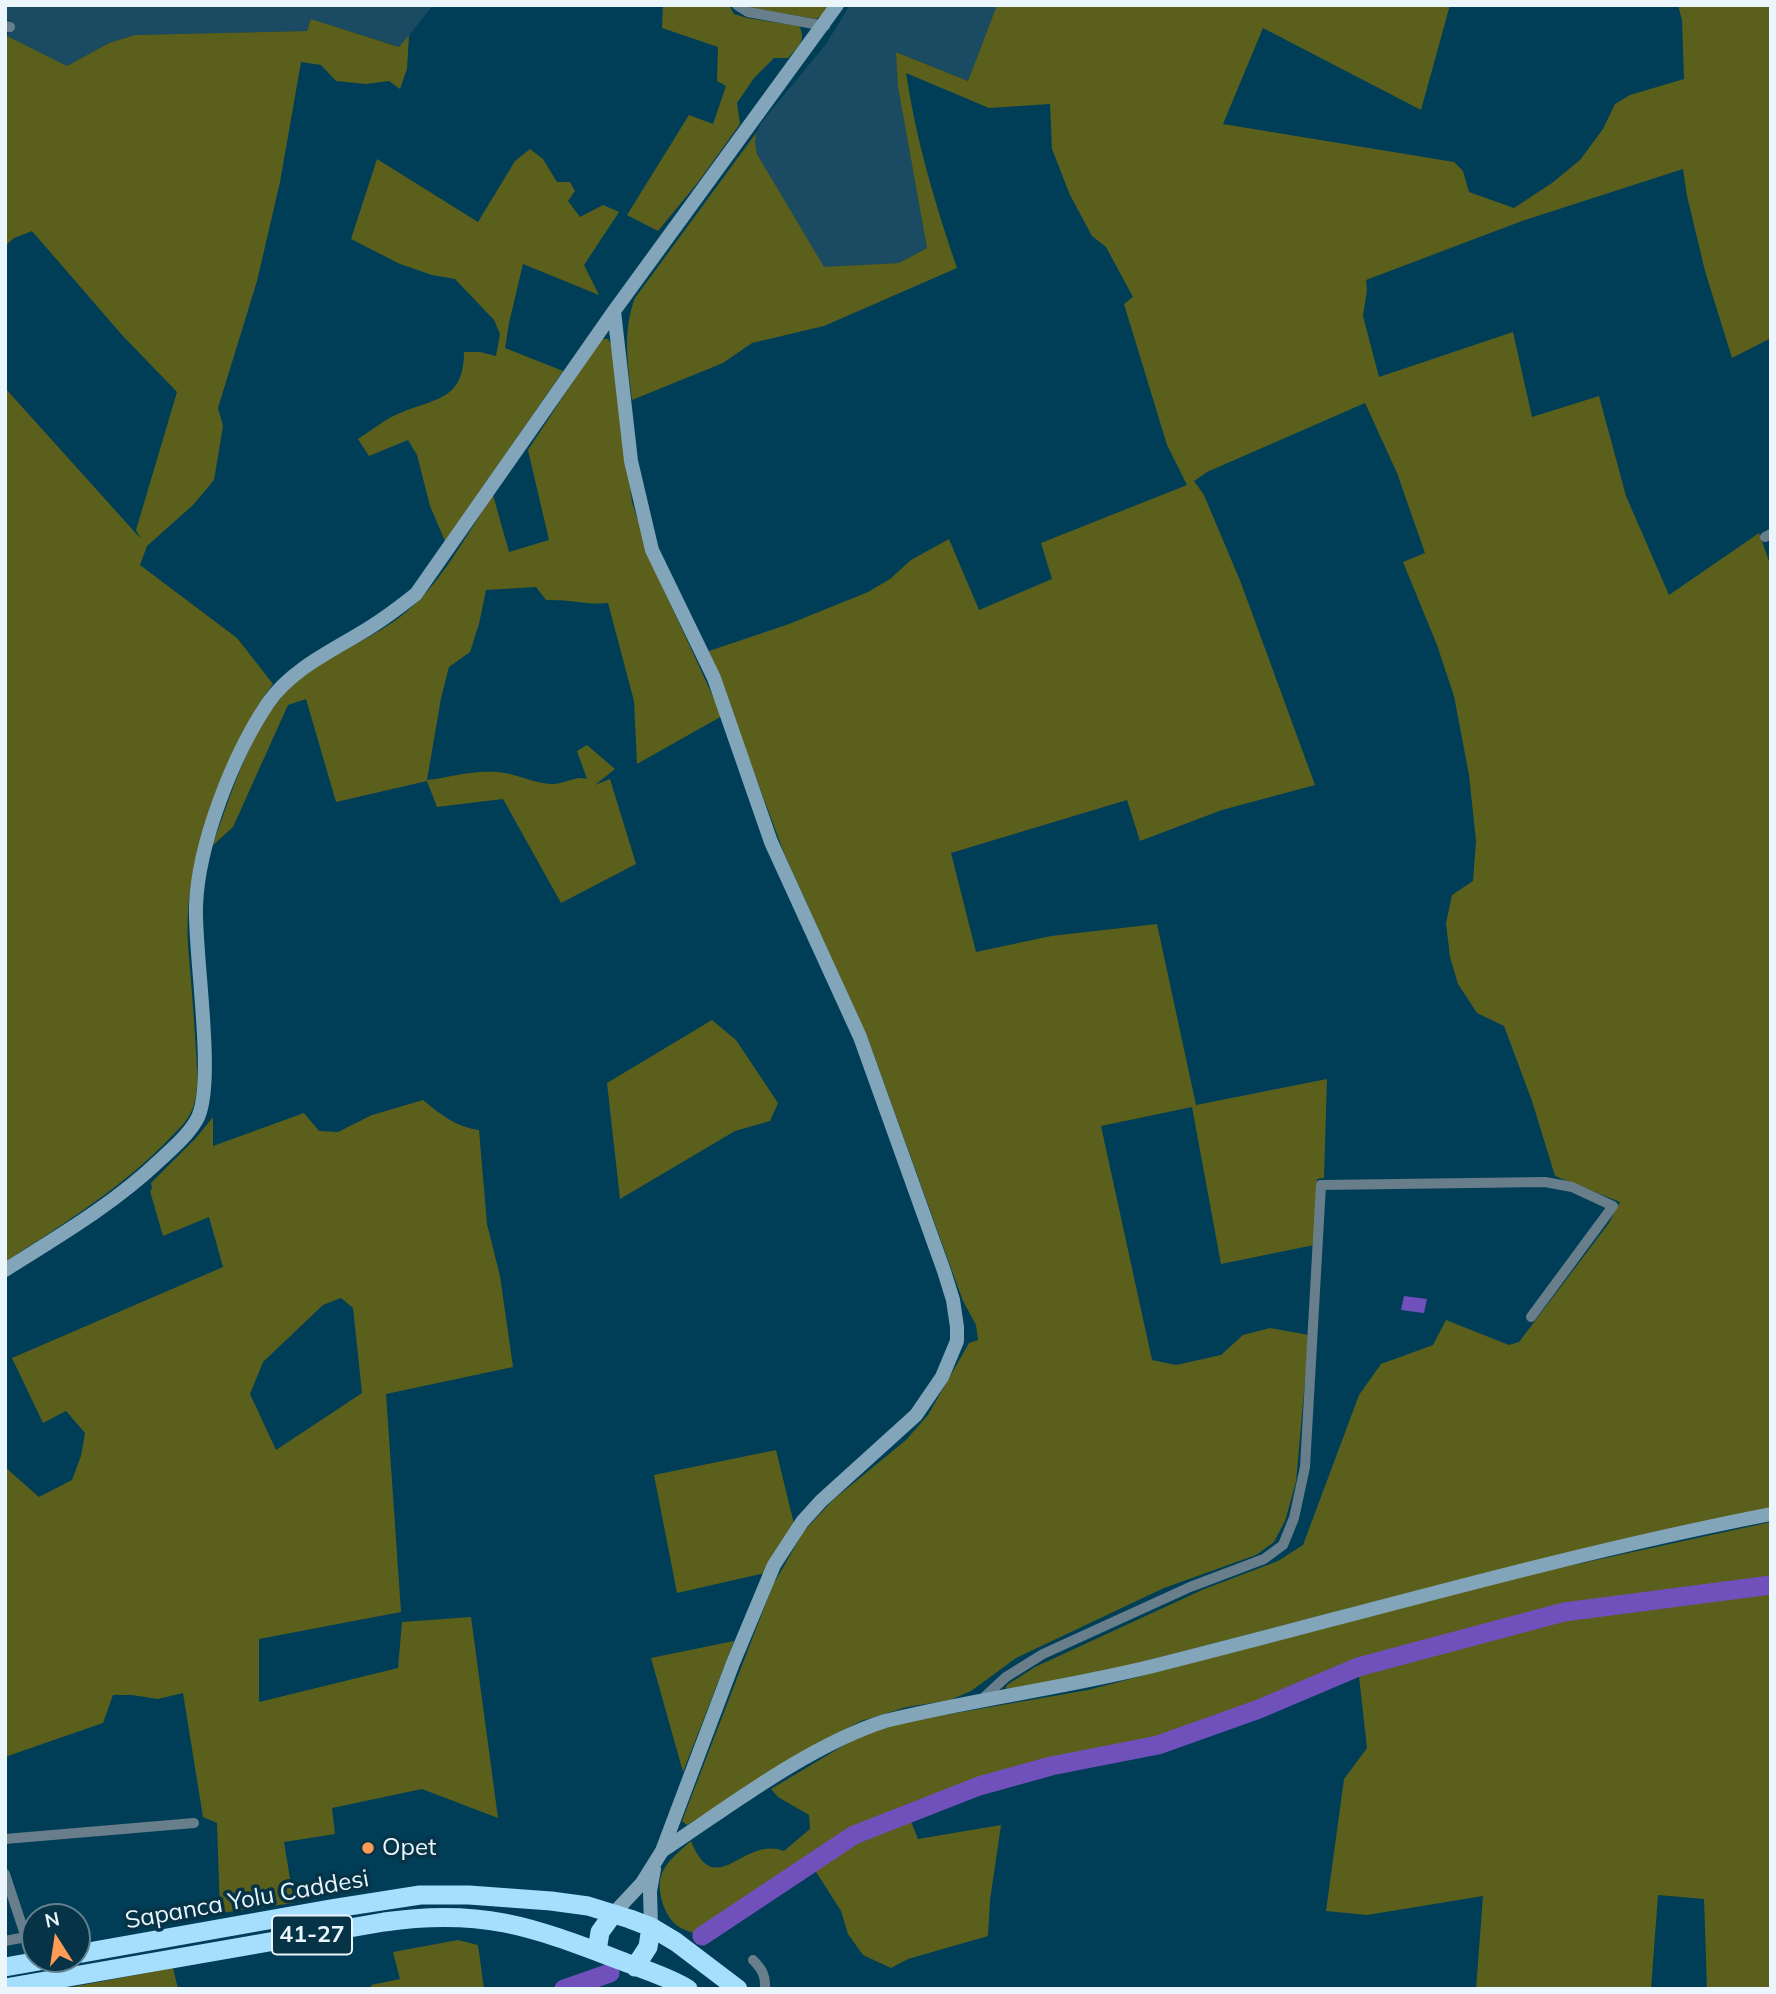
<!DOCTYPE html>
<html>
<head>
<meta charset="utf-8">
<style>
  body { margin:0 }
  #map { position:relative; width:1776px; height:1994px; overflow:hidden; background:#003e58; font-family:Mulish,sans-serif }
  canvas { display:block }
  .frame { position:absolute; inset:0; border:7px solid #eaf5fc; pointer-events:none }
  .north { position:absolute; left:21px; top:1903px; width:70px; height:70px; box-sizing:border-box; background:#073347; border:2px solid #62818f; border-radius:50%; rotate:348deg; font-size:19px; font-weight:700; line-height:28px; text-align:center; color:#eaf5fc }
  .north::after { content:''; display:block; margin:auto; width:24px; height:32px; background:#fe9c57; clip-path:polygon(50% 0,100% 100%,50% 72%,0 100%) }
</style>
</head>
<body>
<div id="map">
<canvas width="1776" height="1994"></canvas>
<div class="frame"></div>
<div class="north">N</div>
</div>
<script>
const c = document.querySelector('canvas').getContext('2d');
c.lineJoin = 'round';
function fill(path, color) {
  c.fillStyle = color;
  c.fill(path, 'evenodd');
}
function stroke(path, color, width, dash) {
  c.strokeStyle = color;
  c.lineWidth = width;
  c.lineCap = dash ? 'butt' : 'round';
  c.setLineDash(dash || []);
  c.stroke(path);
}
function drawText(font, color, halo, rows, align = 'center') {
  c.font = font + ' Mulish,sans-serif';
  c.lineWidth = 7;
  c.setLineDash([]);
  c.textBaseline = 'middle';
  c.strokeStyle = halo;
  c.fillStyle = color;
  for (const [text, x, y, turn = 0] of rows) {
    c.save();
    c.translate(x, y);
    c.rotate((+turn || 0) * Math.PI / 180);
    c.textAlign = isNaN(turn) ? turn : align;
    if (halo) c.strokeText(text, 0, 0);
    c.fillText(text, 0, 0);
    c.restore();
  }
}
fill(new Path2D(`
  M5 5H433L400 47 311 19 307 31 135 35 109 43 67 66 7 36 12 21 5 19Z
  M850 5H997L968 81 897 52 898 87 927 248 899 263 824 268 757 154 754 143 756 133 761 123 826 44Z`), '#1b4b62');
fill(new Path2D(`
  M663 5H729L734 14 747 18 799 26C807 40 798 47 788 58H774L754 78 737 103 740 124 699 181 658 231 627 215 689 115 713 124 726 86 717 81 718 47 662 28Z
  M744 5H828L823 15 816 19 750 8Z
  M997 5H1450L1421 110 1263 28 1223 124 1454 162 1463 171 1469 192 1514 208 1552 183 1580 160 1603 129 1615 104 1630 95 1684 79 1682 20 1678 5H1771V338L1732 358 1705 271 1687 196 1683 169 1522 221 1366 280 1367 290 1363 316 1379 377 1513 332 1532 417 1599 396 1626 496 1669 595 1759 533 1771 567V1508L1358 1606 1099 1673 1005 1691 1007 1685 1035 1667 1202 1590 1278 1561 1303 1545 1359 1395 1381 1364 1433 1345 1446 1320 1509 1345 1519 1342 1609 1223 1620 1202 1555 1176 1532 1101 1504 1026 1477 1013 1458 984 1450 957 1446 923 1452 895 1473 881 1476 841 1469 775 1454 696 1437 645 1403 562 1425 553 1397 473 1365 403 1207 472 1194 481 1204 495 1241 583 1315 785 1222 810 1140 841 1127 800 951 853 976 952 1051 936 1157 924 1196 1105 1327 1079 1324 1178 1317 1179 1314 1245 1221 1264 1192 1107 1101 1126 1152 1360 1176 1365 1221 1355 1243 1335 1270 1328 1309 1335 1296 1482 1285 1521 1274 1542 1256 1555 1164 1588 1016 1658 971 1691 950 1700 907 1707 861 1721 824 1740 687 1825 682 1821 773 1585 804 1531 833 1500 906 1440 928 1415 969 1343 978 1340 976 1325 963 1301 868 1039 784 853 709 651 789 624 868 592 890 579 911 560 949 539 979 610 1052 579 1041 543 1187 485 1167 445 1124 304 1133 297 1106 247 1092 236 1070 195 1052 149 1050 104 989 108 906 73C916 140 935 204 957 268L824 326 752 343 723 363 632 400C628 365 622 332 635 298L756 133 755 143 757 154 824 267 899 263 927 248 898 87 896 52 968 81Z
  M311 19 399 47 409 35 407 69 400 89 389 81 366 84 336 81 321 65 301 62 280 182 257 281 218 408 223 426 214 480 193 505 147 546 140 565 237 638 273 684C256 705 246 729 234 753 206 815 184 876 188 946 191 981 194 1016 196 1052 197 1068 199 1088 194 1104 191 1118 179 1129 170 1138 122 1188 63 1224 5 1262V388L141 539 136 530 177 392 122 335 32 231 14 238 5 246V35L67 66 109 43 135 35 307 31Z
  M530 149 543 159 557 182H570L575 191 568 201 580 217 603 205 619 212 584 265 599 295 523 264 509 323 505 348 563 371 445 541 430 506 417 455 408 440 369 456 358 439C372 430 385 419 400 413 436 398 464 400 464 352H480L496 356 500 334 494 320 455 279 432 275 400 264 351 239 377 159 478 222 515 161Z
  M601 339H608L611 344 632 502 651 562 722 716 637 764 634 701 608 603C587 605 568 599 546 600L536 587 486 590 479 624 470 652 449 667 441 698 427 780C452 777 470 770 497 772 515 773 532 783 551 784 564 785 575 775 587 779L577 751 587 745 615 769 595 785 610 779 636 864 561 903 503 799 437 807 427 781 336 802 306 699 288 705 233 827 212 846C232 794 247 736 285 693 311 663 367 642 400 617 439 588 466 535 493 495L509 552 549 540 528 450Z
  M712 1020 736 1040 778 1103 770 1121 735 1131 620 1199 607 1083Z
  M423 1100C440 1114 456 1127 479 1130L487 1224 500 1276 513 1367 386 1394 401 1612 259 1639V1702L398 1668 402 1622 471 1617 498 1818 422 1789 332 1808 335 1834 284 1842 294 1903 220 1913 217 1823 203 1817 183 1693 158 1699 132 1695H113L103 1723 5 1757V1467L39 1497 72 1480 81 1456 85 1433 66 1411 43 1423 12 1358 223 1267 209 1217 163 1236 150 1191 152 1189 151 1183 196 1138 213 1117V1146L304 1113 319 1131 338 1132 372 1115ZM341 1298 353 1308 362 1393 276 1450 250 1394 263 1362 323 1305Z
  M776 1450 794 1524 778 1547 765 1573 677 1593 654 1475Z
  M1771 1522V1989H1707L1704 1899 1658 1895 1651 1989H1476L1483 1896 1367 1915 1326 1911 1344 1779 1367 1748 1358 1667 1158 1745 1051 1766 978 1786 908 1814 918 1839 1001 1825 990 1900 988 1936 908 1959 891 1968 863 1955 848 1934 841 1911 811 1864 702 1936C696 1933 688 1932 681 1928 673 1924 667 1915 664 1907 652 1873 667 1862 691 1841 716 1903 743 1835 784 1851L810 1829 809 1815 778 1797 771 1789 866 1732 916 1720 1088 1690 1527 1575Z
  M734 1641 683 1772 651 1658Z
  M458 1940 478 1945 484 1989H372L371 1985 400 1979 393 1952Z
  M173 1968 178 1989H61Z`), '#5a5f1b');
fill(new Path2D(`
  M1404 1296 1427 1299 1424 1313 1401 1310Z`), '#7050ba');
stroke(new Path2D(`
  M702 1936 854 1835 979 1786 1051 1766 1158 1745 1259 1709 1358 1667 1564 1612 1771 1585
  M564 1989 610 1973`), '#7050ba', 19);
stroke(new Path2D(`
  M737 5 748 12 825 26
  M5 26 10 27
  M1765 537 1771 534
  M979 1702 1006 1677 1043 1654 1190 1587 1264 1559 1283 1545 1294 1518 1305 1467 1321 1185 1545 1182 1572 1187 1613 1206 1531 1317
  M5 1839 194 1823
  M5 1874 34 1962
  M5 1941 26 1937
  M753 1960C762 1969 766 1976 765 1989`), '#687e8b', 10);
stroke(new Path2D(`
  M5 1270C59 1236 114 1204 160 1160 173 1148 187 1136 196 1121 217 1088 194 953 196 906 198 844 233 755 268 703 292 668 334 650 369 628 385 618 401 606 416 594L614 311 837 5
  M662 1851C730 1806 808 1746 885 1721 978 1698 1073 1687 1165 1663 1367 1612 1566 1554 1771 1514
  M613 1914 642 1883 662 1851 733 1663 774 1565 802 1522 821 1501 916 1415 942 1377 957 1341V1327L953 1300 944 1271 860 1037 771 842 714 678 652 550 631 461 614 311
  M651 1927 650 1891 654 1869`), '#82a5ba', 14);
stroke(new Path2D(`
  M597 1951 600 1932 613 1914
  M77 1954 330 1909 420 1895H469L551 1901 588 1906 630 1919 651 1927 676 1942 738 1989
  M5 1967 50 1959
  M635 1967 648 1947 651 1927
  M5 1988 384 1922C480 1908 531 1926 619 1960 642 1969 667 1976 688 1989`), '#a6defe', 19);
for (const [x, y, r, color] of [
  [368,1848,7,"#fe9c57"]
]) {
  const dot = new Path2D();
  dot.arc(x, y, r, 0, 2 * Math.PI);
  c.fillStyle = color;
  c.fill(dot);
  stroke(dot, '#073347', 2.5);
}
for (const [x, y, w] of [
  [312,1935,80]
]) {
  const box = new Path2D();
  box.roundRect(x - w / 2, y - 19.5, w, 39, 5);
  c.fillStyle = '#073347';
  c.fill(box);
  stroke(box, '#eaf5fc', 2);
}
drawText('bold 23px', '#eaf5fc', null, [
  ["41-27",312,1935]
]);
drawText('24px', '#eaf5fc', '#073347', [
  ["Opet",382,1848]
], 'left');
drawText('24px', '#eaf5fc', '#073347', [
  ["Sapanca Yolu Caddesi",247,1900,-10]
]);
</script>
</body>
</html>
